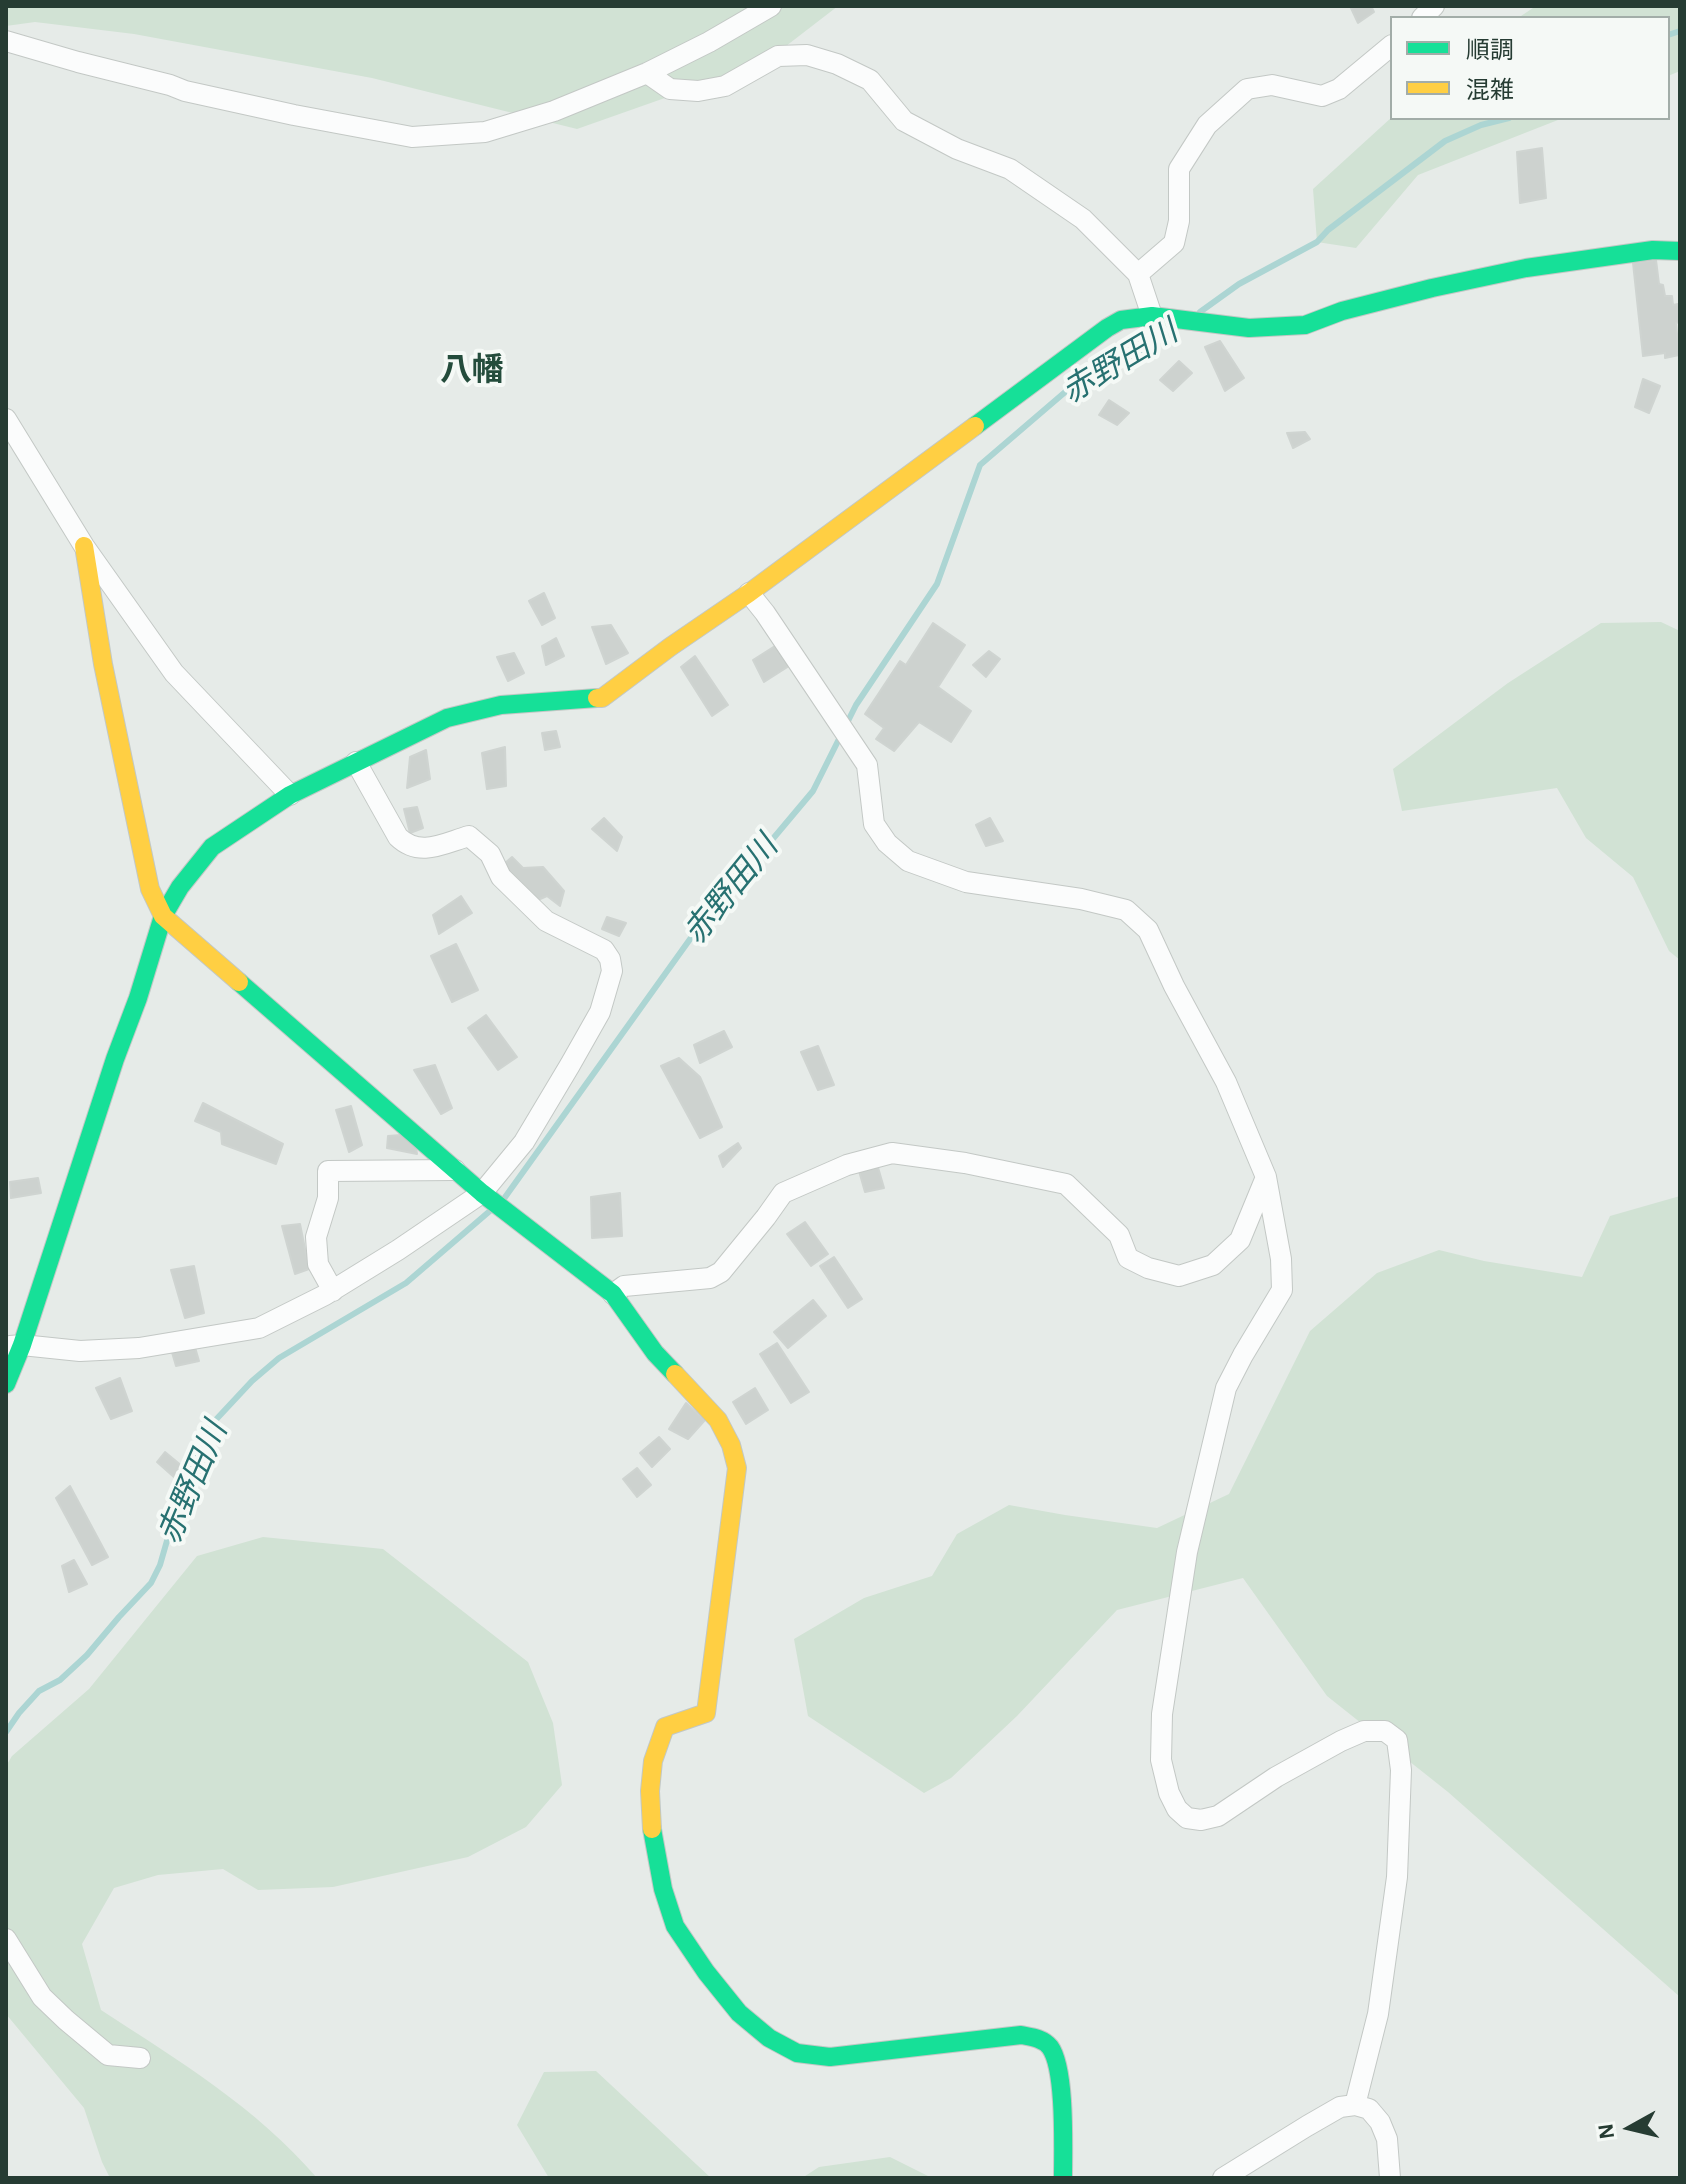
<!DOCTYPE html>
<html>
<head>
<meta charset="utf-8">
<style>
  body { margin:0 }
  #map { position:relative; width:1686px; height:2184px; overflow:hidden; background:#e6ebe8; font-family:"Alegreya Sans","Noto Sans JP",sans-serif }
  canvas { display:block }
  .frame { position:absolute; inset:0; border:8px solid #263c33; pointer-events:none }
  .legend { position:absolute; left:1390px; top:16px; width:280px; height:104px; box-sizing:border-box; background:#f5f9f6; border:2px solid #a2ada8; margin:0; padding:10px 14px; list-style:none; font-size:24px; color:#263c33 }
  .legend li { display:flex; align-items:center; gap:16px; height:40px }
  .legend b { width:40px; border:2px solid #a2ada8 }
  .north { position:absolute; left:1590px; top:2088px; width:80px; height:80px; -webkit-text-stroke:6px #f5f9f6; paint-order:stroke; rotate:262deg; font-size:22px; font-weight:700; line-height:32px; text-align:center; color:#263c33 }
  .north::after { content:''; display:block; margin:auto; width:28px; height:36px; background:#263c33; clip-path:polygon(50% 0,100% 100%,50% 72%,0 100%) }
</style>
</head>
<body>
<div id="map">
<canvas width="1686" height="2184"></canvas>
<div class="frame"></div>
<ul class="legend">
<li><b style="height:10px;background:#16e098"></b>順調</li>
<li><b style="height:10px;background:#ffcf43"></b>混雑</li>
</ul>
<div class="north">N</div>
</div>
<script>
const c = document.querySelector('canvas').getContext('2d');
c.lineJoin = 'round';
function fill(path, color) {
  c.fillStyle = color;
  c.fill(path, 'evenodd');
}
function stroke(path, color, width, dash) {
  c.strokeStyle = color;
  c.lineWidth = width;
  c.lineCap = dash ? 'butt' : 'round';
  c.setLineDash(dash || []);
  c.stroke(path);
}
function drawText(font, color, halo, rows, align = 'center') {
  c.font = font + ' "Alegreya Sans","Noto Sans JP",sans-serif';
  c.lineWidth = 8;
  c.setLineDash([]);
  c.textBaseline = 'middle';
  c.strokeStyle = halo;
  c.fillStyle = color;
  for (const [text, x, y, turn = 0] of rows) {
    c.save();
    c.translate(x, y);
    c.rotate((+turn || 0) * Math.PI / 180);
    c.textAlign = isNaN(turn) ? turn : align;
    if (halo) c.strokeText(text, 0, 0);
    c.fillText(text, 0, 0);
    c.restore();
  }
}
fill(new Path2D(`
  M6 6H838L764 63 577 129 372 78 134 34 35 22 6 26Z
  M1536 6H1680V71L1668 76V18H1518Z
  M1392 117V118H1563L1418 175 1356 248 1317 242 1313 189Z
  M1661 622 1680 631V960L1669 951 1633 877 1586 838 1557 788 1402 811 1393 769 1508 683 1601 623Z
  M1680 1196V1997L1448 1792 1327 1696 1243 1578 1117 1610 1017 1716 951 1778 924 1793 808 1716 794 1639 864 1598 932 1576 957 1534 1009 1505 1065 1515 1157 1528 1229 1494 1310 1331 1377 1273 1439 1250 1484 1261 1582 1277 1610 1216Z
  M263 1537 383 1549 528 1662 553 1723 562 1785 526 1827 468 1857 333 1887 258 1890 223 1869 158 1875 114 1888 82 1944 101 2010C179 2061 256 2107 317 2178H110L102 2162 84 2108 6 2014V1766L12 1756 89 1689 197 1556Z
  M596 2071 711 2178H549L517 2125 544 2072Z
  M890 2157 932 2178H802L819 2167Z`), '#d1e2d4');
stroke(new Path2D(`
  M1668 35 1680 31
  M1200 312 1239 284 1317 242 1328 230 1445 141 1481 125 1509 118
  M846 725 856 705 937 584 980 465 1078 381 1160 341 1175 330
  M503 1200 698 928 813 791 841 735
  M6 1732 19 1713 39 1691 60 1680 87 1655 119 1617 151 1583 160 1565 179 1499 210 1426 252 1381 279 1358 406 1283 491 1210`), '#acd5d3', 6);
const building = new Path2D(`
  M1350 6H1371L1374 12 1358 23Z
  M1542 148 1546 198 1520 203 1517 152Z
  M1656 260 1659 284 1663 285 1665 296H1672L1673 305 1678 304 1680 311V322L1676 323 1679 355 1665 358V353L1643 356 1633 263Z
  M1220 341 1244 378 1225 391 1205 347Z
  M1179 361 1192 373 1173 391 1160 380Z
  M1643 379 1660 386 1649 413 1635 407Z
  M1109 400 1129 413 1117 425 1099 415Z
  M1305 432 1310 439 1293 448 1287 433Z
  M544 593 555 618 542 625 529 601Z
  M933 623 965 645 938 687 971 711 951 742 919 722 894 751 876 739 884 728 865 714 900 661 906 665Z
  M611 625 628 653 606 664 592 627Z
  M556 638 564 656 546 665 542 646Z
  M775 646 789 666 764 682 753 660Z
  M989 651 1000 659 986 677 973 665Z
  M514 653 524 673 508 681 497 657Z
  M695 656 728 705 712 716 681 667Z
  M556 731 560 747 545 750 542 733Z
  M505 747 506 786 487 789 482 753Z
  M426 750 430 779 407 788 410 757Z
  M417 807 423 828 410 833 404 809Z
  M604 818 622 837 617 851 592 829Z
  M990 818 1003 841 986 846 976 825Z
  M512 857 523 868 543 867 564 891 560 906 547 896 531 903 497 870Z
  M461 896 472 913 439 934 433 915Z
  M607 917 626 923 619 936 602 929Z
  M456 944 478 990 452 1002 431 956Z
  M486 1015 517 1057 498 1070 468 1028Z
  M724 1031 732 1047 700 1063 694 1045Z
  M818 1046 834 1085 818 1090 801 1052Z
  M679 1058 700 1077 722 1127 700 1138 661 1066Z
  M435 1065 452 1108 441 1114 414 1070Z
  M203 1103 283 1144 276 1164 222 1144 221 1132 195 1121Z
  M351 1106 362 1145 349 1152 336 1110Z
  M414 1134 417 1154 387 1148 388 1136Z
  M738 1143 741 1148 723 1167 719 1156Z
  M877 1164 884 1188 865 1192 859 1171Z
  M38 1178 41 1193 11 1198 10 1182Z
  M620 1193 622 1236 592 1238 591 1197Z
  M805 1222 828 1254 811 1266 787 1234Z
  M300 1224 309 1269 295 1274 282 1226Z
  M834 1257 862 1299 848 1308 820 1266Z
  M194 1266 204 1313 185 1318 171 1270Z
  M813 1300 826 1316 788 1348 774 1332Z
  M777 1343 809 1392 791 1403 760 1354Z
  M194 1344 199 1361 176 1366 171 1349Z
  M120 1378 132 1411 111 1419 96 1388Z
  M755 1388 768 1410 746 1424 733 1402Z
  M686 1403 705 1420 688 1439 669 1429Z
  M659 1437 670 1449 652 1467 640 1453Z
  M165 1452 194 1476 184 1486 157 1462Z
  M637 1468 651 1485 637 1497 623 1479Z
  M70 1486 108 1557 92 1565 56 1498Z
  M74 1560 87 1584 69 1592 62 1566Z`);
fill(building, '#cdd2cf');
stroke(building, '#cfd4d1', 2);
const street = new Path2D(`
  M1422 18 1434 6
  M6 41 78 62 170 85 185 91 294 115 412 137 485 132 554 111 647 73 709 42 771 6
  M647 73 670 89 698 91 725 86 778 56 807 55 837 64 870 80 904 121 957 149 1010 169 1083 219 1138 274 1152 316
  M1138 274 1174 243 1179 221V169L1207 125 1247 89 1272 85 1322 96 1339 89 1392 45
  M6 419 84 546 174 673 290 795
  M749 593 765 613 867 765 874 824 887 843 908 861 966 882 1081 899 1126 910 1148 930 1174 986 1226 1082 1266 1177 1281 1259 1282 1290 1243 1355 1226 1388 1187 1552 1162 1714 1161 1760 1169 1793 1177 1809 1187 1818 1201 1820 1218 1816 1276 1777 1341 1741 1364 1731H1385L1397 1740 1401 1770 1397 1877 1378 2014 1355 2105
  M333 1291 318 1264 316 1237 328 1198V1171L455 1170
  M613 1294 624 1286 710 1278 721 1272 766 1217 783 1193 847 1165 892 1153 965 1163 1066 1184 1119 1235 1128 1258 1148 1268 1179 1276 1213 1265 1240 1240 1266 1177
  M10 1346 22 1345 80 1351 139 1348 259 1328 325 1295 398 1250 482 1193 524 1142 570 1065 600 1012 612 971 610 959 604 950 546 921 501 877 490 854 469 836C444 843 420 858 398 837L356 762
  M6 1939 42 1997 66 2020 108 2055 140 2058
  M1223 2178 1307 2126 1340 2107 1355 2105 1369 2109 1380 2122 1387 2139 1390 2178`);
const fast = new Path2D(`
  M975 426 1107 328 1121 320 1152 316 1249 328 1305 325 1342 311 1432 288 1526 268 1653 250 1680 251
  M239 982 482 1193 613 1294 655 1353 675 1374
  M6 1384 22 1345 115 1059 138 998 163 916 180 887 212 847 290 795 447 718 501 705 597 698
  M652 1829 663 1889 675 1926 706 1972 739 2013 769 2038 797 2053 830 2057 1021 2035C1031 2037 1043 2038 1050 2047 1066 2069 1063 2149 1063 2178`);
const slow = new Path2D(`
  M84 546 103 664 150 889 163 916 239 982
  M597 698H602L670 647 749 593 975 426
  M652 1829 650 1791 653 1761 665 1727 706 1713 737 1468 731 1445 718 1420 675 1374`);
stroke(street, '#c3c8c5', 22);
stroke(fast, '#c2c8c5', 20);
stroke(slow, '#c2c8c5', 20);
stroke(street, '#fbfcfc', 20);
stroke(fast, '#16e098', 18);
stroke(slow, '#ffcf43', 18);
drawText('italic 32px', '#277171', '#f5f9f6', [
  ["赤野田川",1120,362,-31],
  ["赤野田川",731,890,-51],
  ["赤野田川",193,1483,-67]
]);
drawText('bold 32px', '#244c3c', '#f5f9f6', [
  ["八幡",472,370]
]);
</script>
</body>
</html>
